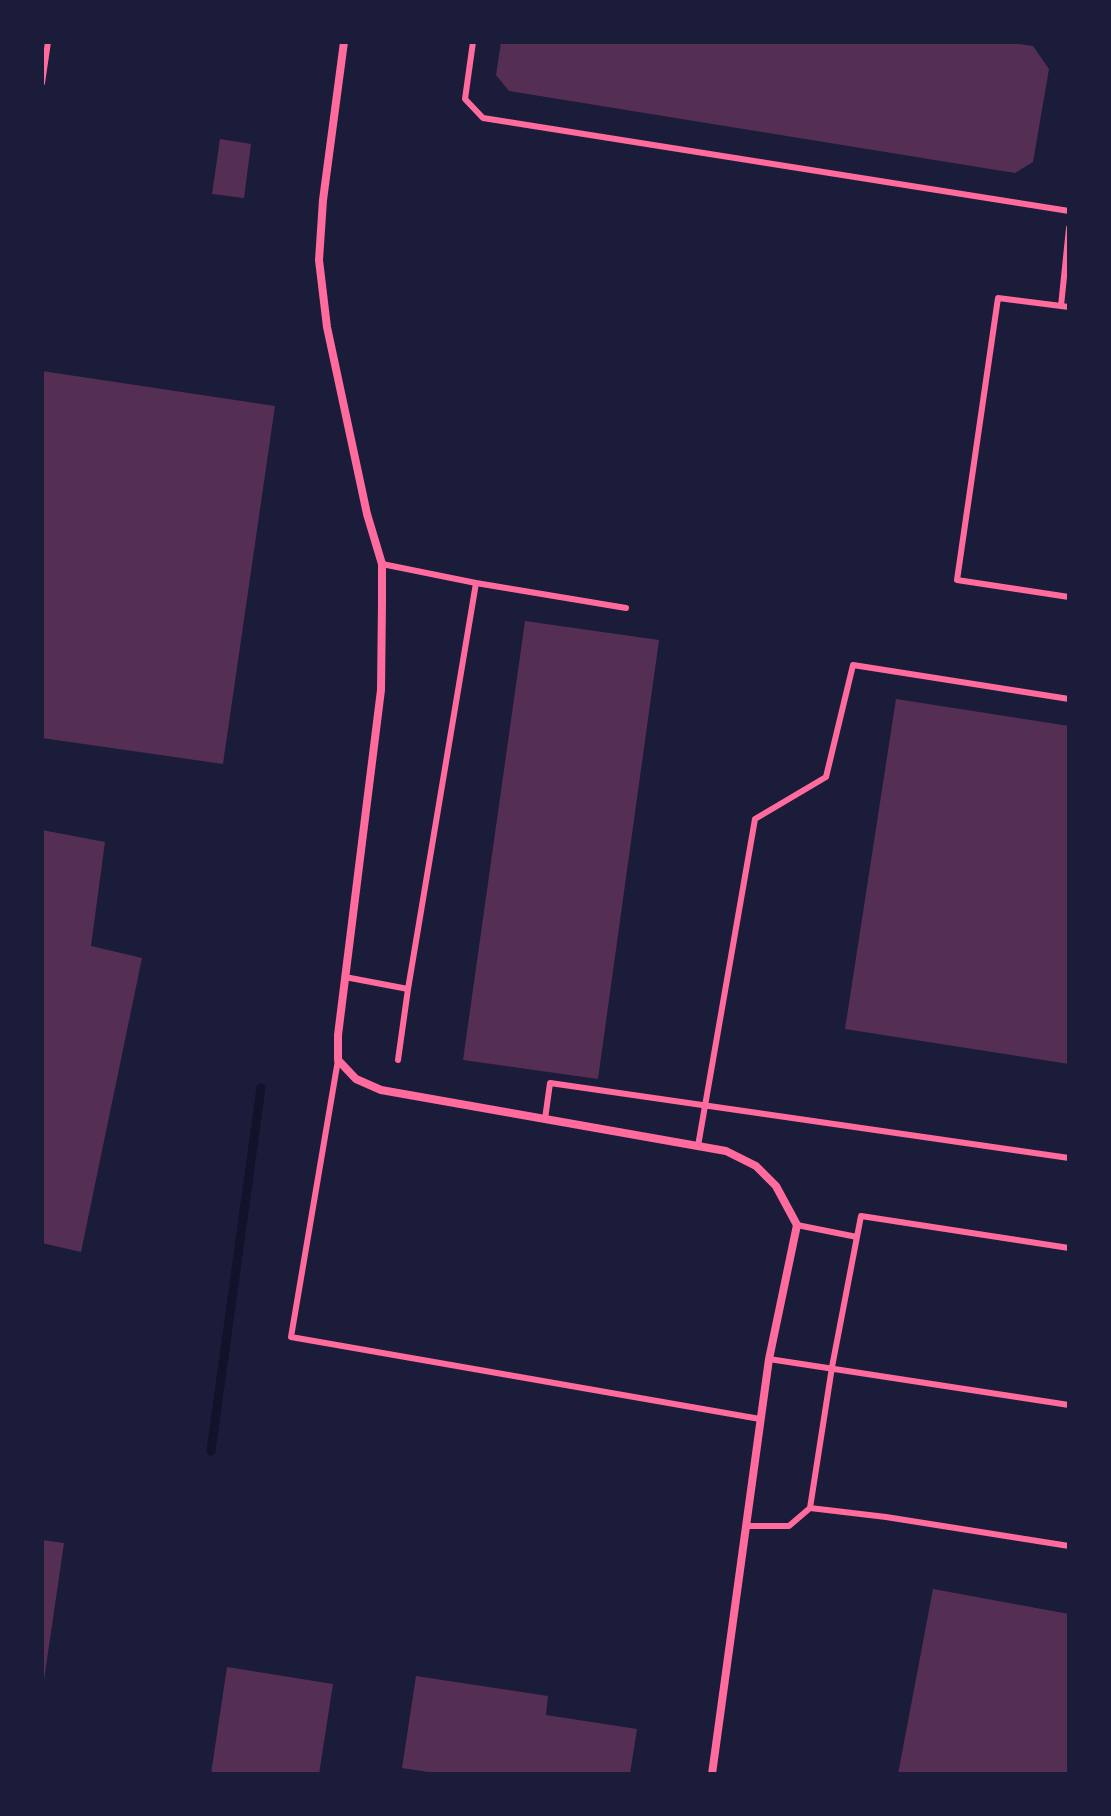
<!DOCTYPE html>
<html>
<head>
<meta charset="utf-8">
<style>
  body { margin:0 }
  #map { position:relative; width:1111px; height:1816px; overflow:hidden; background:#1b1b3a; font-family:"Varela Round",sans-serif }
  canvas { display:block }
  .frame { position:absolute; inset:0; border:44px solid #1b1b3a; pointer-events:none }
</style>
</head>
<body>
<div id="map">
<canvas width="1111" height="1816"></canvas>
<div class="frame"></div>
</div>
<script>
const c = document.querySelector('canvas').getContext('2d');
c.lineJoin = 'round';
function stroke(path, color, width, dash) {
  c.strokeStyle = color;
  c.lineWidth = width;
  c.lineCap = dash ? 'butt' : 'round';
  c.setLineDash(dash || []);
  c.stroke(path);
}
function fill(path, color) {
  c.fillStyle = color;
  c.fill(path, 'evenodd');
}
stroke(new Path2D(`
  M211 1451 261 1088`), '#12122b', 9);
fill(new Path2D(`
  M501 42H1005L1033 46 1049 69 1033 162 1015 173 509 91 496 75Z
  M220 139 251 144 244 198 212 194Z
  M42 371 275 406 223 764 42 738Z
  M525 621 659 640 598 1079 463 1060Z
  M896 699 1069 726V1064L845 1029Z
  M42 830 105 842 91 946 142 958 81 1252 42 1243Z
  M42 1540 64 1543 44 1680H42Z
  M933 1589 1069 1614V1774H898Z
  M227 1667 333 1684 319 1774H211Z
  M416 1676 548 1696 546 1715 637 1729 630 1774H441L402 1768Z`), '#542f53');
stroke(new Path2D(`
  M473 42 465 99 483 118 1069 211
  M42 83 48 42
  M1061 306 1069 228
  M1069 307 998 298 957 580 1069 597
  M382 564 476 583 408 989
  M476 583 626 608
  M345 977 408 989 398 1060
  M338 1060 291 1337 760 1419
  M545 1119 550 1083 1069 1158
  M698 1146 755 819 826 777 853 665 1069 699
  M797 1225 857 1237
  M1069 1248 861 1216 832 1367 810 1508 886 1517 1069 1546
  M769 1359 1069 1405
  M746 1526H789L810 1508`), '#ff6b9d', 6);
stroke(new Path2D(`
  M344 42 323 200 319 260 327 327 367 514 382 564V602L381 690 338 1035V1060L356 1079 381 1090 726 1151 756 1166 776 1186 797 1225 769 1359 712 1774`), '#ff6b9d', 8);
</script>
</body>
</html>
